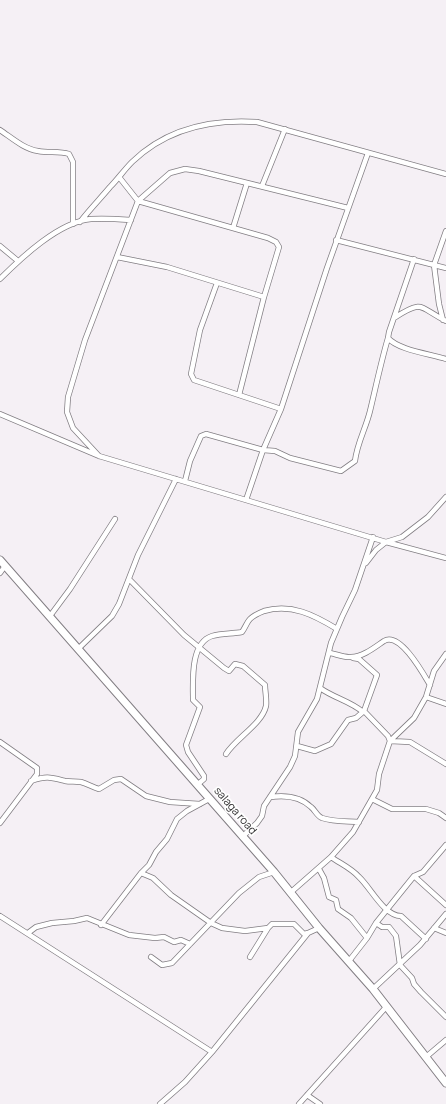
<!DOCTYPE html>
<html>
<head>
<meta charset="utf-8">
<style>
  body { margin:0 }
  canvas { display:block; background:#f5f0f5 }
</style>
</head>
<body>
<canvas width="446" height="1104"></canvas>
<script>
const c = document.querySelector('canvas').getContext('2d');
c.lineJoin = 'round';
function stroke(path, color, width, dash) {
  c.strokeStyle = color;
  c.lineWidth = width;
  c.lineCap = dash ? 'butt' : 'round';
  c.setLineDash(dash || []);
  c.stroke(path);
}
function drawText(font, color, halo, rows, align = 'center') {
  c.font = font + ' Manrope,sans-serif';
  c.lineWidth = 3.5;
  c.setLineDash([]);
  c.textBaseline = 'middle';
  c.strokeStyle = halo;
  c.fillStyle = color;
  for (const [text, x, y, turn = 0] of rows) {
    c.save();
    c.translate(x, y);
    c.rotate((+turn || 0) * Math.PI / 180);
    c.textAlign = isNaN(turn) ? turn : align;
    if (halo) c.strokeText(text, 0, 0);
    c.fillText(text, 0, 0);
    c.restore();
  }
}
const street = new Path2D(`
  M0 130C12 138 24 149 38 151 49 153 59 151 69 154L73 162V224
  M119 177 138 201 268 238 276 242 279 247 264 297 239 395
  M262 186 285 129
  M80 222C89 210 100 199 110 187 118 179 124 170 132 162 166 129 211 119 257 122L446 174
  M233 228 247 183
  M336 240 446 268
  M0 246 18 261
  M117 257 167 267 264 297
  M414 259 389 332 388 338C398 350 431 354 446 359
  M0 279C22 257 59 222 91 219 104 218 118 219 131 220
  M217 283 200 330 191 374 194 380 281 409
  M394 318C424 299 418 307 446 321
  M443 320 439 304 434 265 446 231
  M0 414 99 456 386 542 446 558
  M99 456 73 428 67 412 68 397 85 340 138 201 170 173 185 169 199 171 348 208
  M185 481 190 461 201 436 206 434 263 450 275 451 290 458 341 471 355 461C357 443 366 428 370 411 376 386 381 362 388 338
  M246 500 263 450 281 409 327 268 368 153
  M366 563 376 550 386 542 402 537 428 517 446 497
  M0 573 5 566
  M129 579 184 635 224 668 229 671 235 664 243 666 265 685C265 691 267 700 266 706 262 724 236 738 226 754
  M50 616 70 589 115 519
  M78 649 112 616 119 604 138 555 176 479
  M330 653C336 654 345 658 351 657 363 657 375 647 384 641 400 631 424 675 430 685
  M353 658 359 659 377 675 364 711 388 736 390 741
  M320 688C334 698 350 701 363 712
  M426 697 446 704
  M390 741 410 742 446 764
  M0 742 37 768V774L0 823
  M297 746 315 751 331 744 348 720 356 718 364 711
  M31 781C47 776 49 777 65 781 70 782 76 781 81 782 88 784 92 787 99 789L114 780 121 779 146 796 170 802 200 804
  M197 785 204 779V776L188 752 186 745 200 707 193 700C193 681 190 643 212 636 222 633 232 634 242 632 245 628 247 622 250 619 254 615 259 613 264 611 291 603 314 615 337 629
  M270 797C284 795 300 796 311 807 315 810 317 816 322 818 334 822 347 821 359 822
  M372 799 392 809H426L439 813 446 818
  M242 837 257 823 262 816 264 806 290 767 295 756 298 732 317 699 331 643 342 617 355 590 373 537
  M331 857C341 864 351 868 359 877 371 888 384 916 401 916L426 939
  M319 869 324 878 329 897 336 900 338 909 351 918 367 938
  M141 873 153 878 171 895 211 923 222 928 245 931 268 928 272 924H294L304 934 308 933
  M414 876 446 905
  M290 893 331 857 353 832 377 790 379 774 390 741 414 718 426 697 434 671 446 654
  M0 916 212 1052
  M376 923 382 927H389L396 936 400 965 412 978 414 984 421 992 446 1017
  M101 925 141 873 149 865 156 852 167 839 177 819 187 811 209 799
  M434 928 446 933
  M28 933 36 927 52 923 74 921 87 918 129 935 155 938 164 937 174 942 181 940 190 944
  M151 957 162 965 172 963 239 893 259 877 274 872
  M250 957 268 928
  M349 961 367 938 376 923 414 876 423 872 446 845
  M373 989 420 945 446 914
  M426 1057 446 1040
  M307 1095 320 1104
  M160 1104 185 1082 212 1052 308 933 319 928
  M299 1104 387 1006`);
const primary = new Path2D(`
  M0 560 274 872 319 928 373 989 446 1083`);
stroke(street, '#827e83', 6);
stroke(primary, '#827e83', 9);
stroke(street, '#fff', 4.5);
stroke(primary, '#fff', 7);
drawText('11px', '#333133', '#fff', [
  ["salaga road",235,811,49]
]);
</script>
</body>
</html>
